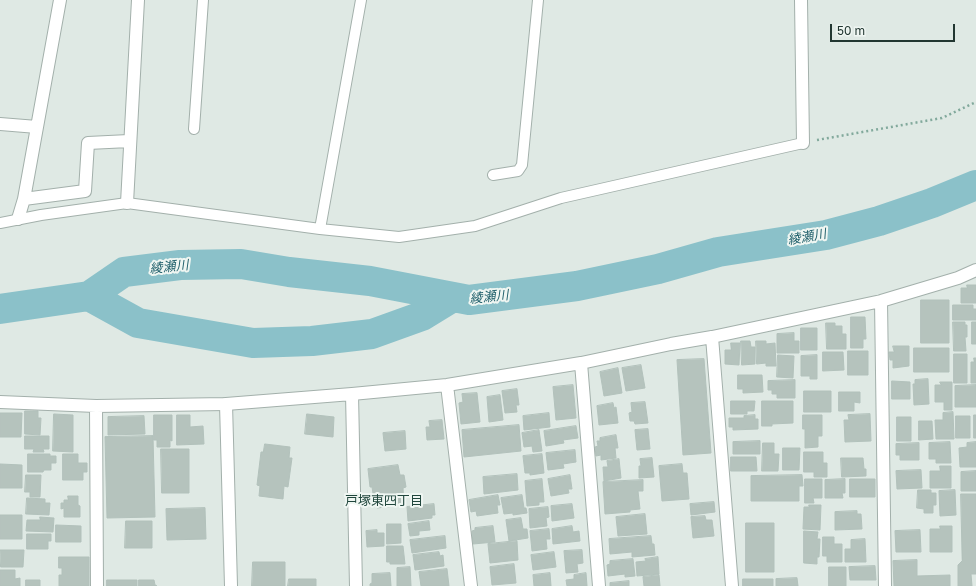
<!DOCTYPE html>
<html>
<head>
<meta charset="utf-8">
<style>
  body { margin:0 }
  #map { position:relative; width:976px; height:586px; overflow:hidden; background:#dfe9e4; font-family:"Golos Text",sans-serif }
  canvas { display:block }
  .scale { position:absolute; left:830px; top:24px; width:125px; height:18px; box-sizing:border-box; border:2px solid #223731; border-top:0; padding-left:5px; font-size:12px; line-height:14px; white-space:nowrap; color:#223731; -webkit-text-stroke:3px #eff6f2; paint-order:stroke }
</style>
</head>
<body>
<div id="map">
<canvas width="976" height="586"></canvas>
<div class="scale">50 m</div>
</div>
<script>
const c = document.querySelector('canvas').getContext('2d');
c.lineJoin = 'round';
function stroke(path, color, width, dash) {
  c.strokeStyle = color;
  c.lineWidth = width;
  c.lineCap = dash ? 'butt' : 'round';
  c.setLineDash(dash || []);
  c.stroke(path);
}
function fill(path, color) {
  c.fillStyle = color;
  c.fill(path, 'evenodd');
}
function drawText(font, color, halo, rows, align = 'center') {
  c.font = font + ' "Golos Text","Noto Sans JP",sans-serif';
  c.lineWidth = 4;
  c.setLineDash([]);
  c.textBaseline = 'middle';
  c.strokeStyle = halo;
  c.fillStyle = color;
  for (const [text, x, y, turn = 0] of rows) {
    c.save();
    c.translate(x, y);
    c.rotate((+turn || 0) * Math.PI / 180);
    c.textAlign = isNaN(turn) ? turn : align;
    if (halo) c.strokeText(text, 0, 0);
    c.fillText(text, 0, 0);
    c.restore();
  }
}
stroke(new Path2D(`
  M89 296 138 323 253 343 312 341 372 334 422 316 453 297
  M0 309 89 296 124 272 180 265 241 264 289 272 370 281 469 300 577 286 658 269 718 252 826 235 879 221 932 203 976 185`), '#8bc1c9', 30);
const building = new Path2D(`
  M967 285H976V303H961V288H967Z
  M921 300H949V343H921Z
  M953 305H973V309H976V320H953Z
  M851 317H865L866 339H863V348H851Z
  M953 322H965V325H967V337H965L966 351H954Z
  M972 322H976V344H972Z
  M826 323H835V326H842V334H846V349H827Z
  M801 328H817V350H801Z
  M794 333V341H799V353H777V334Z
  M741 341H750L751 347H755V364L742 365Z
  M756 341H766V344L775 343 776 366H766V363L757 364Z
  M731 343H740L739 365 725 364V350H731Z
  M893 346H909V366L893 368V360H890L889 352H894Z
  M914 348H949V372H914Z
  M848 351H868V375H848Z
  M823 352H843L844 370 823 371Z
  M954 354H967V383H954Z
  M778 355 794 356 793 378 777 377Z
  M817 355V379H810V376H801V356Z
  M974 358H976V383H971V362H974Z
  M704 359 711 453 683 455 677 360Z
  M641 365 645 388 626 391 622 368Z
  M618 368 622 393 604 396 600 372Z
  M738 375H762L763 392 743 393V389H738Z
  M928 379 929 404 914 405 913 384H915V380Z
  M795 380V398H777V394H772V390H768V381Z
  M892 381 910 382V399H892Z
  M940 382H952V410H944V402H935V385H941Z
  M573 385 576 418 556 420 553 387Z
  M976 385V407H955V386Z
  M517 389 519 405H516L517 412 505 413 502 391Z
  M804 391H831V412H804Z
  M839 392H860V403L854 402V411H839Z
  M477 393 480 422 461 424 459 403 463 402 462 394Z
  M500 395 503 420 489 422 487 397Z
  M731 401H755L754 411H747V414H731Z
  M762 401H793V423L772 424V426H762Z
  M645 402 648 423 635 424 634 421H630L629 413 632 412 631 403Z
  M613 403 614 408 616 407 618 423 599 425 597 406Z
  M25 411H38V418H41L40 435 25 434Z
  M953 412 954 439H936L935 420H943V413Z
  M0 413H22L21 437H0Z
  M549 413 550 427 524 430 523 416Z
  M54 414 73 415V452L53 451Z
  M307 414 334 417 333 437 305 434Z
  M870 414 871 441 845 442 844 420H849L848 415Z
  M154 415H172V441L170 440V447H157V440H154Z
  M177 415H190V427L203 426 204 444 177 445Z
  M755 415V419H758V429L733 430V427H729V418H744V416Z
  M803 415H822V436H818V447L805 448V429H803Z
  M974 415H976V438H974Z
  M144 416 145 434 108 435V417Z
  M956 416H970V438H956Z
  M897 417H911V441H897Z
  M442 420 444 439 427 440 426 427H430L429 421Z
  M919 421H932L933 439 919 440Z
  M519 425 521 451 464 457 462 430Z
  M576 426 578 438 563 440 564 443 546 446 544 431Z
  M648 429 650 449 637 450 635 430Z
  M539 430 542 451 533 452 532 446 524 447 522 433Z
  M405 431 406 449 385 451 383 433Z
  M616 435 618 448H615L616 458 601 460V455L596 456 595 447 598 446 597 441H600V438Z
  M25 436H49V449H43L44 452H33L34 449H25Z
  M153 436 155 517 107 518 105 437Z
  M760 441V454H733V442Z
  M950 442 951 463H936V459H929V443Z
  M976 442V467H960L959 448 967 447V443Z
  M763 443H774V454H779L778 471H762Z
  M919 443V460H900V455H896V444Z
  M265 444 290 447 289 458H292L288 487 284 486 283 499 259 496 260 486 257 485 261 452H263Z
  M783 448H800L799 470H783Z
  M161 449H189V493H162Z
  M575 450 576 462 563 464 564 468 548 470 546 453Z
  M804 452H823V463H827V477H814V472H804Z
  M28 454H50V456H56V463H51V470H44L43 472H28Z
  M63 454H78V463H87V472H83V480H63Z
  M542 454 544 473 530 475V473H525L523 456Z
  M731 457H756L757 471H731Z
  M652 458 654 477 639 478V466H641L640 459Z
  M841 458H863L864 469H866V476L842 477Z
  M619 459 621 478 604 481 603 467H608L607 461Z
  M0 464 22 465V488H0Z
  M682 464 683 473H687L689 499 662 501 659 466Z
  M398 465 400 475H404L406 487 403 488 404 505 377 508 376 500H374L372 487H370L368 469Z
  M940 466H951V488H930V471H940Z
  M921 470 922 488 897 489 896 471Z
  M976 471V491H961V472Z
  M517 474 518 490 484 494 483 477Z
  M26 475H41L40 497H30V492H25Z
  M570 475 572 489H568L569 493 551 496 548 479Z
  M802 475 803 486H799V501H751V476Z
  M542 479 544 502H539V505L527 506 525 481Z
  M805 479H822V498H813L814 503H805Z
  M845 479V493H842L843 498H825V480Z
  M850 479H875V497H850Z
  M643 480V491H638L640 509 630 510V512L605 514 603 482Z
  M918 490H931V493H936V505H933V513H924V509L917 508Z
  M955 490 956 515 940 516 939 491Z
  M961 494H976V574H971L972 586H958V565L962 561Z
  M498 495 500 505H497L498 513 477 516 476 511 471 512 469 500Z
  M522 495 524 508H526L527 513 513 515V513L504 514 501 498Z
  M68 496H78V505L80 506V517H64V508L61 509V503H64V500H68Z
  M27 498 45 499V503H50L49 515 26 514Z
  M714 502 715 512 691 515 690 504Z
  M434 504 435 515H432V518L408 521 407 507Z
  M572 504 574 518 552 521 551 506Z
  M809 505H821L820 530 803 529 804 507H809Z
  M548 507 549 517 546 518 547 526 530 528 529 509Z
  M205 508 206 539 167 540 166 509Z
  M857 511V514H861L862 529 835 530V512Z
  M645 514 647 534 618 536 616 517Z
  M0 515H22V539H0Z
  M705 516 706 520H712L714 536 693 538 691 517Z
  M40 517 54 518 53 532 26 531 27 520H40Z
  M521 518 523 529H527L528 538 509 541 506 520Z
  M126 521H152V548H125Z
  M429 521 430 530 419 531V535L410 536 408 524Z
  M746 523H774V572H746Z
  M387 524H401V543L387 544Z
  M56 525 81 526V542H56Z
  M493 526 495 542 473 544 472 531 475 530V528Z
  M572 526 573 532 579 531 580 541 553 544 552 529Z
  M940 526H952V552H930V529H940Z
  M549 529 550 539H546L547 549 532 551 530 531Z
  M377 530V533H384V546L367 547 366 531Z
  M920 530 921 552H896L895 531Z
  M804 531 818 532 817 539H820L819 557H817V564L804 563Z
  M27 534H51V541H48V549H27Z
  M445 536 446 548 412 553 410 540Z
  M651 536 652 544H654L655 555 632 557V552L610 554 609 539Z
  M823 537H834V544H842V562H827V556H823Z
  M865 539 866 562H845V549H851V540Z
  M517 541 518 560 490 563 488 544Z
  M387 546H403L405 564H390V562H387Z
  M0 550H24L23 567H1Z
  M582 550 583 563 577 564 578 572 566 573 564 551Z
  M439 552 440 556 443 555 444 566 415 570 413 555Z
  M554 552 556 567 533 570 531 555Z
  M59 557H89V586H59V575H62V568H59Z
  M658 557 659 574 637 576 636 562 646 561 645 559Z
  M633 559 635 576 625 577V574L608 576 607 565 610 564V561Z
  M917 560V576L950 575V586H894L893 561Z
  M253 562H285V586H252Z
  M514 564 516 583 492 585 490 567Z
  M875 566 876 580H850L849 567Z
  M410 567 411 586H397V568Z
  M829 567H846V586H829Z
  M447 569 449 586H421L419 572Z
  M0 570H15V579L20 578V586H0Z
  M390 573 391 586H370V584L372 583V574Z
  M550 573 551 586H534L533 575Z
  M586 573 587 586H567L566 580 574 579V575Z
  M659 575 660 586H644L643 577Z
  M797 578 798 586H776V579Z
  M289 579H316V586H288Z
  M743 579H773V586H743Z
  M26 580H40V586H26Z
  M107 580H137V586H107Z
  M139 580H154L155 585 157 586H139Z
  M629 581V586H610V583Z`);
fill(building, '#b5c3bd');
stroke(building, '#b2c1bb', 1);
const service = new Path2D(`
  M194 129 203 0
  M493 175 518 171 522 165 538 0
  M0 223 41 215 127 203 320 229 399 237 475 226 561 198 803 143
  M320 229 361 0`);
const minor = new Path2D(`
  M801 0 803 143
  M0 124 37 127
  M24 199 85 191 88 143 129 141
  M127 203 138 0
  M18 219 24 199 60 0
  M881 301 885 586
  M712 337 732 586
  M581 363 599 586
  M447 385 471 586
  M352 394 356 586
  M0 402 96 406 226 404 352 394 447 385 581 363 671 344 712 337 881 301 958 278 976 270
  M96 406 97 586`);
const tertiary = new Path2D(`
  M226 404 231 586`);
stroke(service, '#a3b0ab', 12);
stroke(minor, '#a3b0ab', 14);
stroke(tertiary, '#a3b0ab', 14);
stroke(new Path2D(`
  M817 140 942 118 976 102`), '#82a99c', 2.5, [2, 3]);
stroke(service, '#fff', 10);
stroke(minor, '#fff', 12);
stroke(tertiary, '#fff', 12);
drawText('italic 13px', '#22616c', '#eff6f2', [
  ["綾瀬川",807,237,-10],
  ["綾瀬川",169,267,-6],
  ["綾瀬川",489,297,-6]
]);
drawText('13px', '#20463c', '#eff6f2', [
  ["戸塚東四丁目",384,501]
]);
</script>
</body>
</html>
